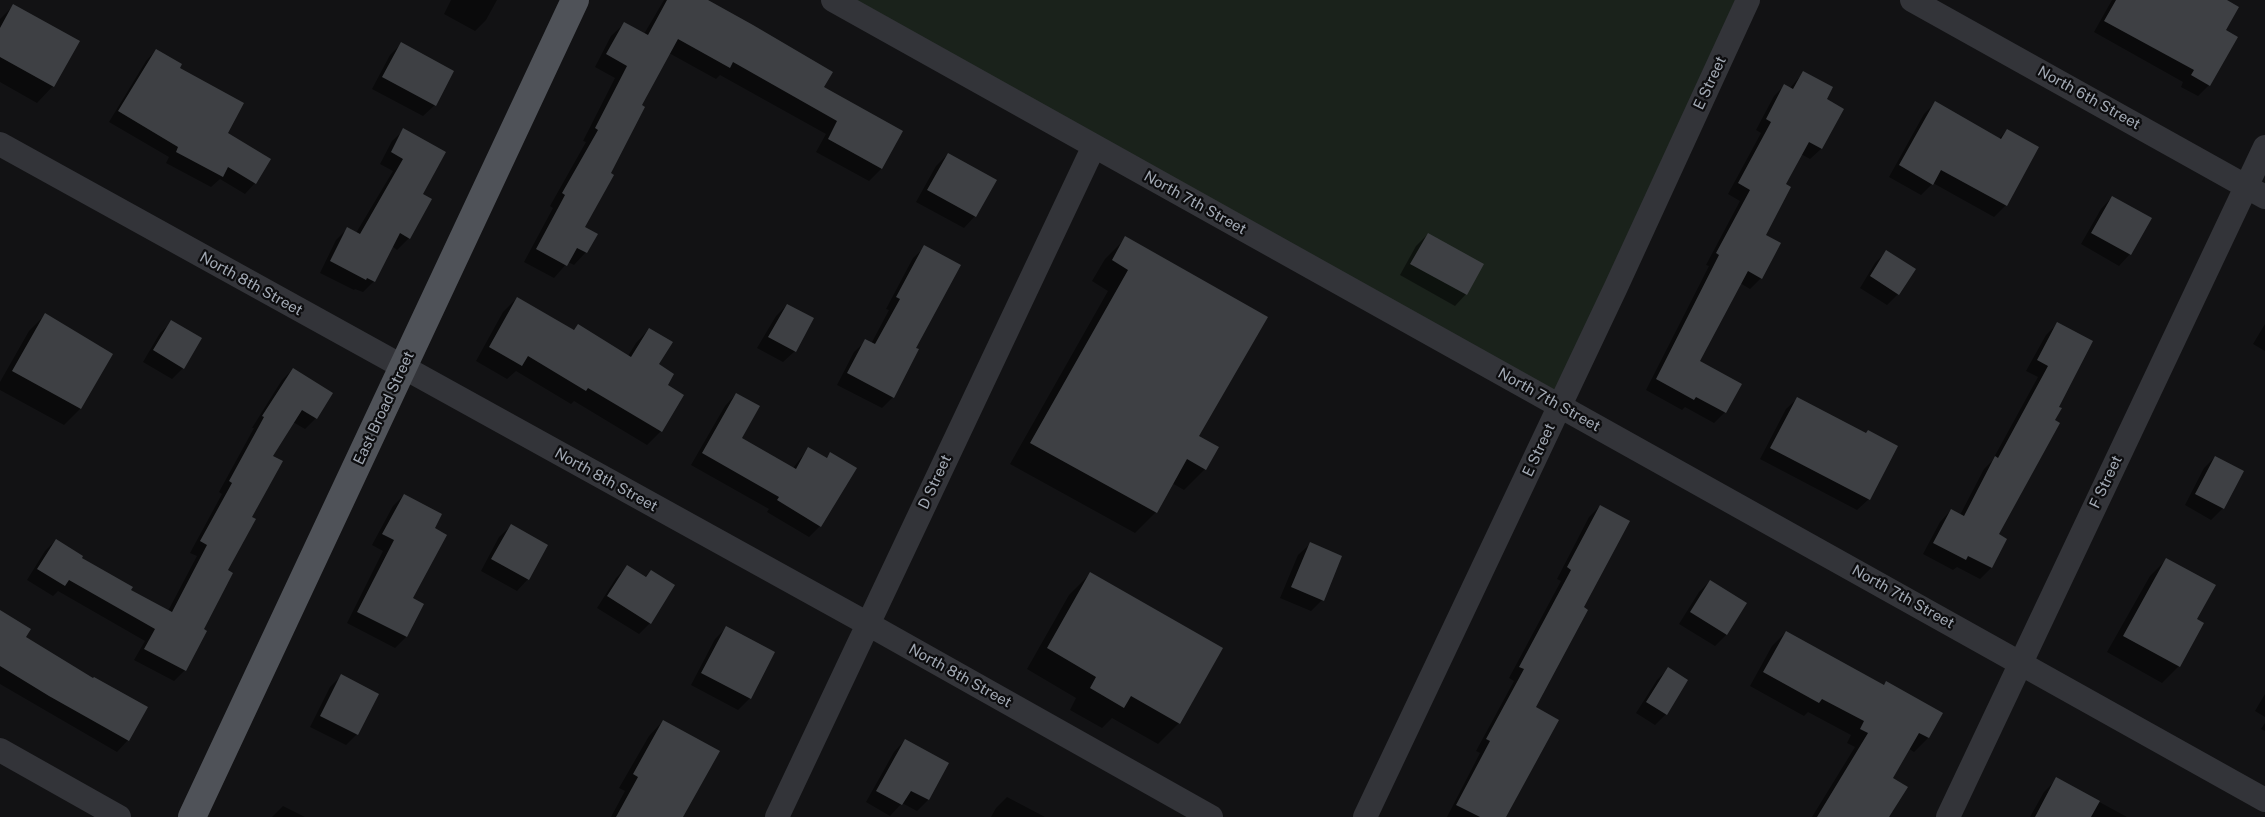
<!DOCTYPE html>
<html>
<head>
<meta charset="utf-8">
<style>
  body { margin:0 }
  canvas { display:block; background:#121214 }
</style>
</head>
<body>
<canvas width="2265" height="817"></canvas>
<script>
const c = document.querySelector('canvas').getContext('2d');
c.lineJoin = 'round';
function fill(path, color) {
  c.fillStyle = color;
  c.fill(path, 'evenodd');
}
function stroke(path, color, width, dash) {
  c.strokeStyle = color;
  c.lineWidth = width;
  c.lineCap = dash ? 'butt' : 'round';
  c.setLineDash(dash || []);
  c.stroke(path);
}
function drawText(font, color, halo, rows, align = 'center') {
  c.font = font + ' "Public Sans",sans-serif';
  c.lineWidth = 4.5;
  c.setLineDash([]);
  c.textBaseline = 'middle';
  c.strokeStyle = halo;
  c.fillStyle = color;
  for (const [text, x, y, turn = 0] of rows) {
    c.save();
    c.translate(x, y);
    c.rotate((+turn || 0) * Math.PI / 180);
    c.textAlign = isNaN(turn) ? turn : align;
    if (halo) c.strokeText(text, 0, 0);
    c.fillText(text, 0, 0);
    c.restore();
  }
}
fill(new Path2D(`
  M829 0H1740L1554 402Z`), '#1a221b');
fill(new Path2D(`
  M451 0H497L486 20 475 31 444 14Z
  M664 0H705L822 88 902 131 881 169 869 181 816 152 826 134 720 75 716 79 669 53 640 106 583 227 586 252 574 265 568 262 554 278 524 262 553 208 550 206 586 142 583 141 615 78 595 67 611 36 624 24 644 34Z
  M2112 0H2224V30L2209 85 2198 96 2181 87 2183 82 2094 32Z
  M13 6 53 86 37 103 0 82V19Z
  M401 44 435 105 423 116 372 89 390 55Z
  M156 50 178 69 227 133 255 183 245 194 220 179 211 187 166 163 169 157 109 122 146 61Z
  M1803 73 1825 100 1843 109 1821 149 1810 159 1801 154 1784 185 1764 236 1761 278 1750 289 1740 283 1699 362 1725 412 1714 423 1685 407 1682 410 1646 390 1709 266 1706 265 1740 201 1728 194 1761 133 1756 130 1774 96 1784 86 1790 88Z
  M1935 103 1999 139 2007 130 2006 205 1994 217 1933 183 1921 195 1889 177 1924 114Z
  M404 130 421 194 430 200 409 238 397 250 392 246 374 281 363 292 355 289 354 290 320 273 336 240 347 229 356 233 393 171 380 164 392 141Z
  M948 154 975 216 964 228 916 202 936 166Z
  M2112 197 2130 254 2119 266 2081 244 2101 209Z
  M1428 234 1482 265 1466 294 1455 306 1400 275 1416 246Z
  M1126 238 1198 436 1205 469 1184 490 1172 483 1156 512 1135 533 1010 464 1108 291 1092 281 1105 259Z
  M925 247 915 348 893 397 882 408 837 385 854 352 866 341 871 344 889 310 886 309 913 258Z
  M1886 252 1898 294 1887 305 1860 288 1875 263Z
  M517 298 573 330 578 326 628 356 636 343 649 329 657 365 666 385 682 395 661 431 647 445 574 401 571 404 516 371 507 379 476 361 503 312Z
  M787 305 795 351 783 362 757 348 776 316Z
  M45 315 80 409 64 425 0 390V382L29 331Z
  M172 322 183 368 172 379 143 362 160 333Z
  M2057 324V407L1997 535 2006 539 1991 568 1980 579 1957 567 1953 570 1923 554 1940 522 1951 510 1960 515 1984 469 1992 461 2038 377 2026 371 2046 335Z
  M2265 324V351L2253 344Z
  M293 369 316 418 305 429 293 422 272 456 250 517 203 630 185 670 174 681 134 660 145 641 58 591 53 596 27 580 45 551 56 540 129 590 168 611 197 556 190 553 222 494 219 492 254 428H252L282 380Z
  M736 394 740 439 793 468 808 449 825 459 830 454 820 526 809 537 767 512 769 509 691 465 725 406Z
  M1798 398 1869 499 1857 510 1760 459 1786 409Z
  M2215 457 2243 472 2223 508 2211 520 2185 505 2204 468Z
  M404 495 433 528 411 599 423 605 406 637 395 648 347 623 383 551 372 545 393 506Z
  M1600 506 1582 608 1534 708 1505 817H1447L1480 753 1476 751 1514 681 1509 678 1561 581 1557 579 1589 517Z
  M511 526 528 579 517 591 481 571 499 537Z
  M1310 544 1322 600 1311 611 1280 598 1298 555Z
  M2167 559 2196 619 2179 666 2162 683 2107 652 2150 576Z
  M627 567 644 578 651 571 650 623 639 634 597 608 616 578Z
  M1090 574 1179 723 1158 744 1112 718 1102 728 1070 710 1076 698 1027 669 1069 595Z
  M1710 581 1746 603 1726 635 1715 646 1679 624 1699 592Z
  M0 611 24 638 93 680 146 707 128 740 117 752 0 684Z
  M726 628 750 698 738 710 691 685 715 639Z
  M1786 632 1883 685 1886 682 1928 738 1914 752 1908 748 1892 779 1887 817H1812L1855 747 1847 743 1851 735 1808 712 1804 716 1750 686 1772 646Z
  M1668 669 1666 714 1655 725 1636 713 1657 680Z
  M341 676 357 734 346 745 310 727 330 687Z
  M2265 694V717L2255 711Z
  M663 721 677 817H611L625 791 619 788 649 736Z
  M2265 723V731L2261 729Z
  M905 740 948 764 928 800 917 811 902 803 890 816 866 802 894 752Z
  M2057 779 2127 817H2030L2044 792Z
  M1007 797 1045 817H991L996 808Z
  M283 806 305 817H272Z`), '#0007');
fill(new Path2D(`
  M667 0H708L753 25 833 72 824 87 903 131 882 169 828 139 837 121 733 62 730 68 678 39 642 105 645 107 611 173 614 175 585 227 598 234 587 253 577 248 567 266 536 249 565 195 562 193 598 130 595 128 627 66 606 54 624 22 648 35Z
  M2116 0H2227L2239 7 2226 30 2238 37 2210 86 2191 75 2194 70 2104 21Z
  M13 4 80 41 54 87 0 57V28Z
  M401 42 454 71 436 106 382 77Z
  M156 49 182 64 180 68 244 103 228 133 271 159 256 184 228 167 223 177 176 152 178 147 118 111Z
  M1803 71 1833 87 1827 99 1844 109 1822 149 1809 142 1786 184 1791 187 1766 235 1781 243 1762 279 1748 271 1700 361 1742 384 1726 413 1696 397 1694 400 1656 379 1719 255 1716 253 1750 190 1738 183 1771 122 1766 119 1784 84 1793 89Z
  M1935 101 2001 139 2007 129 2039 147 2007 206 1941 170 1933 185 1899 165Z
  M403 128 446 152 423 194 432 199 410 239 400 233 375 282 367 278 366 280 330 261 347 227 360 234 403 159 391 152Z
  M948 153 997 180 976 217 927 190Z
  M2112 196 2152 218 2131 255 2091 233Z
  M1428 233 1484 264 1467 295 1410 264Z
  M1125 236 1268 317 1199 436 1219 447 1206 470 1187 459 1157 513 1030 443 1128 270 1112 260Z
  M924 245 961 265 916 348 919 349 894 398 847 373 865 339 875 344 900 299 896 297Z
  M1886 250 1916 269 1899 295 1870 276Z
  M517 297 574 330 578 324 631 357 649 328 673 342 659 364 674 374 668 385 684 395 662 432 588 388 586 391 528 356 522 366 489 347Z
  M787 304 814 318 796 352 768 337Z
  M45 313 113 354 81 409 12 371Z
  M171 320 202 338 184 369 153 350Z
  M2057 322 2093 341 2059 407 2062 408 2055 420 2060 423 1999 534 2007 539 1992 568 1968 556 1966 560 1933 543 1951 509 1964 516 1995 456 1998 458 2048 366 2037 360Z
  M293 368 333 393 317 419 302 410 273 456 283 461 252 517 256 519 228 570 233 573 204 629 207 631 186 671 144 649 155 629 69 580 65 586 37 569 56 539 83 556 82 558 133 587 131 590 172 612 207 545 200 541 232 483 229 481 264 417 262 416Z
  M736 393 760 406 742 438 796 469 808 447 827 458 830 452 857 468 821 527 777 500 779 497 702 453Z
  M1797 397 1866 433 1868 430 1898 446 1870 500 1770 448Z
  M2215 456 2244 471 2224 509 2195 494Z
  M404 494 442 514 435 528 447 535 413 598 424 604 407 637 357 612 394 540 382 534Z
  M1600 505 1630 521 1584 607 1588 610 1536 707 1559 720 1506 817H1480L1456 805 1490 741 1486 739 1524 669 1519 667 1571 570 1567 567Z
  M511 524 548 545 529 580 491 559Z
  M1310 542 1342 556 1324 601 1291 587Z
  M2166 558 2216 585 2197 619 2204 623 2180 667 2123 636Z
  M627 565 646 577 651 570 675 585 651 624 607 596Z
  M1090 572 1223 648 1180 724 1131 696 1124 708 1090 688 1096 677 1047 648Z
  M1710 580 1747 603 1727 635 1690 612Z
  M0 610 31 629 26 637 93 678 94 677 148 707 129 741 49 696 0 666Z
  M726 626 775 652 751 699 701 673Z
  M1786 631 1884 685 1886 681 1943 713 1929 738 1919 733 1893 778 1908 787 1889 817H1817L1868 733 1860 729 1864 721 1822 699 1819 703 1763 672Z
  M1668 667 1688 680 1667 715 1646 702Z
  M341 674 379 694 358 735 320 716Z
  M663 720 720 751 683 817H616L638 777 633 774Z
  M905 739 949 763 929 800 911 791 902 805 876 791Z
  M2056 777 2100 801 2091 817H2035Z`), '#3e4044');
stroke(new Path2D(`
  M833 0 2265 800
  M1912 0 2265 197
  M0 144 868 624 1211 817
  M0 750 119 817
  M777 817 1094 146
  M1365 817 1616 287 1748 0
  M1948 817 2265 147`), '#333439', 24);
stroke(new Path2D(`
  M192 817 575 0`), '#4f5258', 28);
drawText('15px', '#a3aab5', '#0d0d0f', [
  ["E Street",1710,83,-65],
  ["North 6th Street",2089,98,29],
  ["North 7th Street",1195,203,29],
  ["North 8th Street",251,284,29],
  ["North 7th Street",1549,400,29],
  ["East Broad Street",384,408,-65],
  ["E Street",1539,450,-65],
  ["North 8th Street",606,480,29],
  ["D Street",935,482,-65],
  ["F Street",2106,482,-65],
  ["North 7th Street",1903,597,29],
  ["North 8th Street",960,676,29]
]);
</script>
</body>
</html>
